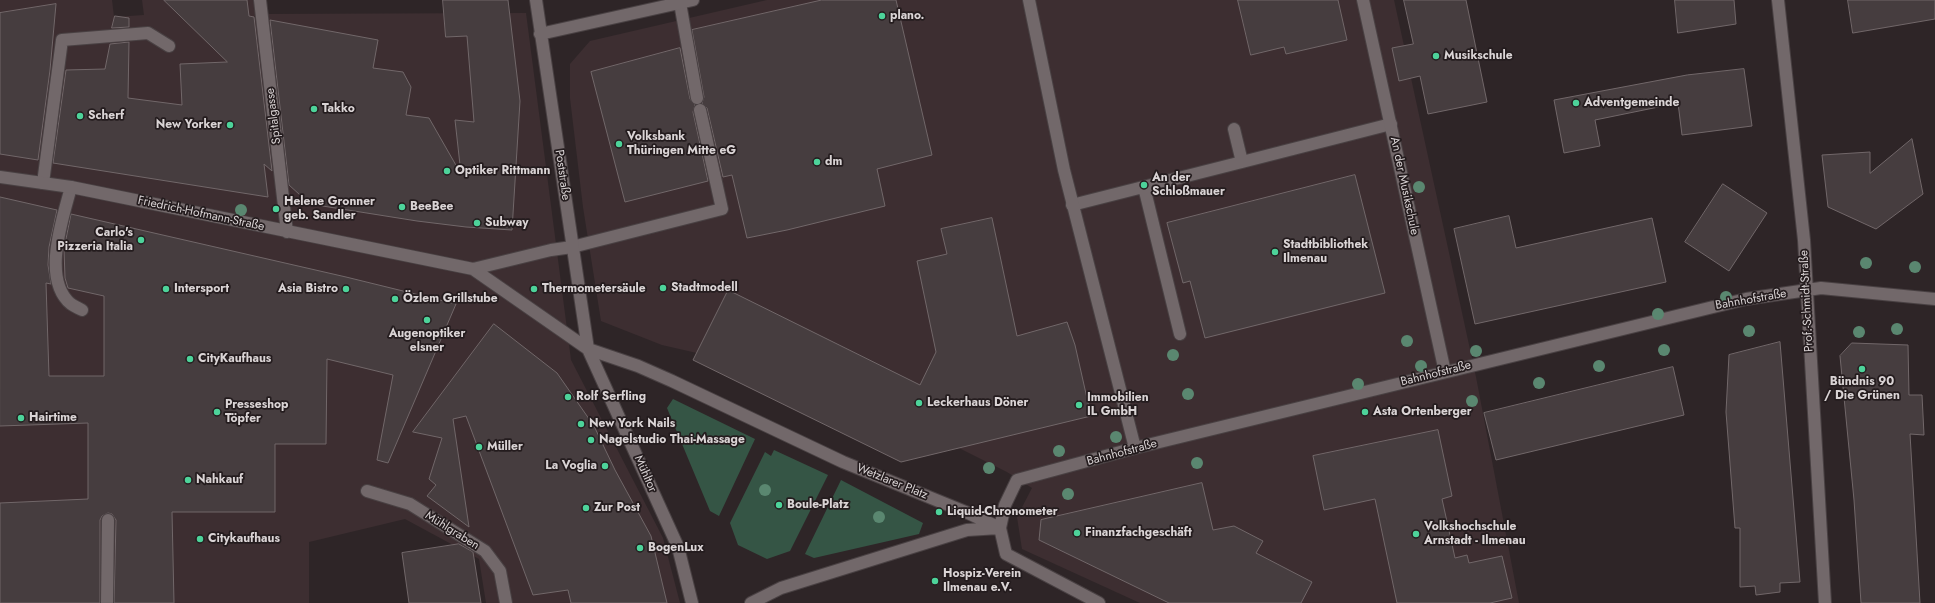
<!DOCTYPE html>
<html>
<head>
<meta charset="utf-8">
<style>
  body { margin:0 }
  canvas { display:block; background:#2e2527 }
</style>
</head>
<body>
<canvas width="1935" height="603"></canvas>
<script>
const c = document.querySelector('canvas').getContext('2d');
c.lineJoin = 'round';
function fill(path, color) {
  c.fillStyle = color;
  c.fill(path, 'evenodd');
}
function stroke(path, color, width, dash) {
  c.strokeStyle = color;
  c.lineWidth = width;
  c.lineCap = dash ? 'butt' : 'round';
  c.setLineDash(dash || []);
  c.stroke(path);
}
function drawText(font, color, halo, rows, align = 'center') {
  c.font = font + ' Jost,sans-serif';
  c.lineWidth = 3.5;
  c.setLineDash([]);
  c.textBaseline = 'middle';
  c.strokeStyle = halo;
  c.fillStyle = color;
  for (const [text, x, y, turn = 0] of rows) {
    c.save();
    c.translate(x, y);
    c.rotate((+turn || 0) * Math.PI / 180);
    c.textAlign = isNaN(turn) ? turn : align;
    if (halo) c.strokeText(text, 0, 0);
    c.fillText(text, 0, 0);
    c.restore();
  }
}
fill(new Path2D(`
  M0 0H112L114 17 144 15 142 0H266L267 14 526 13 571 360 663 538 680 603H486L479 559 405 519 309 542V603H0Z
  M767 0H1394L1476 377 1519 603H1140L1022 549 1017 517 1032 488 1007 472 957 447 885 454 693 360 697 353 662 345 601 321 583 207 570 98V64L590 41Z`), '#3d2e31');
fill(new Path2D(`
  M673 399 755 439 719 516 710 511 667 408Z
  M774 450 828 475 790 551 767 559 738 545 730 523 765 452 771 456Z
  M841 480 923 523 919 534 814 558 805 554Z`), '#355545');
const building = new Path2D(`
  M164 0H247L249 16 254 17 272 171 264 164 268 197 53 163 66 70 105 69 110 44 129 42 128 98 182 105 180 64 227 62Z
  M443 0H508L520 101 512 230 466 227 417 221 310 204 289 185 270 20 378 40 373 68 403 72 411 87 406 115 429 118 461 174 455 120 474 122 467 36 446 37Z
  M822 0H896L932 155 877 169 885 206 787 230 747 238 732 175 723 177 707 108 702 103 704 97 692 30Z
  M1238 0H1338L1347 40 1286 54 1284 47 1251 55Z
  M1404 0H1466L1487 102 1428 114 1420 76 1399 81 1392 48 1413 44Z
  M1675 0H1734L1736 24 1678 33Z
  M1848 0H1935V19L1853 33Z
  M56 4 50 70 38 160 0 154V13Z
  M115 16 129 18V27L112 28Z
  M680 48 690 99 695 105 693 112 708 181 625 202 591 72Z
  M1744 69 1752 126 1682 135 1678 103 1595 120 1600 146 1564 153 1554 100 1687 75Z
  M1912 139 1923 194 1876 229 1828 207 1822 155 1870 152V173Z
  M1355 175 1385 293 1205 338 1190 281 1183 283 1167 223Z
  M1723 184 1767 213 1729 271 1685 242Z
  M0 197 57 210 49 247 48 265 51 284 46 283 49 376H104V296L68 288 65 278 64 249 71 214 346 277 456 304 388 463 377 460 393 375 327 359 326 444H275V512H172L174 603H114L116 520 112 514 108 513 102 516 100 520V603H0V503L88 499V423L0 426Z
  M1509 216 1516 248 1652 218 1666 282 1475 324 1454 229Z
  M992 218 1017 336 1067 322 1075 345 1091 416 901 462 693 360 728 290 920 385 936 352 917 261 947 254 941 229Z
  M494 324 557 373 594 426 615 470 651 536 667 603H571L568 590 533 595 466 416 453 419 469 527 427 496 436 485 429 479 442 438 413 432Z
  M1780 342 1800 582 1780 583V592L1756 595 1755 586 1740 587V528H1735L1726 412 1729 355Z
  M1852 343 1908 345 1909 395H1922L1924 435 1910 434 1920 603H1861L1854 500 1840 356Z
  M1673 367 1684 415 1496 460 1484 413Z
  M1438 430 1452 496 1442 499 1455 558 1467 555 1469 563 1502 556 1512 598 1490 603H1397L1375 499 1324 510 1313 456Z
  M1202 483 1213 530 1234 526 1263 541 1256 553 1312 582 1301 603H1169L1039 540 1041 520Z
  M459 544 473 552 481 603H409L402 553Z`);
fill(building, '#463d3f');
stroke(building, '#716769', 1);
const lane = new Path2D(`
  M680 3 697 98
  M1234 129 1242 162 1391 124
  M43 183 62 40 148 33 169 46
  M71 187C63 218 41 279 71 304 74 306 78 308 82 310
  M1144 187 1180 334
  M1072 205 1242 162
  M572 247 722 209 700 110
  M367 491 410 504 485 551 500 571 506 603
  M107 603 108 520`);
const street = new Path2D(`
  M260 0 287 232
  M536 0 588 349 678 547 692 603
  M1029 0 1064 170 1135 448
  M1363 0 1445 372
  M1778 0 1804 240 1825 603
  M540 34 693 0
  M0 177 71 187 473 269 588 349 638 366 672 381 843 462 968 513 1000 528
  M473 269 551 250 572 247
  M751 603 781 588 967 530 999 528
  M1099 603 1006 554 1000 528 1005 505 1017 480 1135 448 1746 299 1821 288 1935 299`);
stroke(lane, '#494143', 14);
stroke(street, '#494143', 14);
stroke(lane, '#72686a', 12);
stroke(street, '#72686a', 12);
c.fillStyle = '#5a8770';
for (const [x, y] of [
  [1419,187],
  [241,210],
  [1866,263],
  [1915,267],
  [1726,297],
  [1658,314],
  [1897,329],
  [1749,331],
  [1859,332],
  [1407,341],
  [1664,350],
  [1476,351],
  [1173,355],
  [1421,366],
  [1599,366],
  [1539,383],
  [1358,384],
  [1188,394],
  [1472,401],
  [1116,437],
  [1059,451],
  [1197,463],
  [989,468],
  [765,490],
  [1068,494],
  [879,517]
]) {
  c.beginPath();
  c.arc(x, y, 6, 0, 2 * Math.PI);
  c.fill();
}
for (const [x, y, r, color] of [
  [882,16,4,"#4dd39a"],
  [1436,56,4,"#4dd39a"],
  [1576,103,4,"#4dd39a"],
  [314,109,4,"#4dd39a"],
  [80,116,4,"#4dd39a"],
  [230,125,4,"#4dd39a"],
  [619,144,4,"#4dd39a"],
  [817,162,4,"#4dd39a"],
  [447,171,4,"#4dd39a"],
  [1144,185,4,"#4dd39a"],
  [402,207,4,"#4dd39a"],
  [276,209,4,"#4dd39a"],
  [477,223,4,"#4dd39a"],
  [141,240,4,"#4dd39a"],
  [1275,252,4,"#4dd39a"],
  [663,288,4,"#4dd39a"],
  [166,289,4,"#4dd39a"],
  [346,289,4,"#4dd39a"],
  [534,289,4,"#4dd39a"],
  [395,299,4,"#4dd39a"],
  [427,320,4,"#4dd39a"],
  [190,359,4,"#4dd39a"],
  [1862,369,4,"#4dd39a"],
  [568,397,4,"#4dd39a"],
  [919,403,4,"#4dd39a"],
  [1079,405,4,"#4dd39a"],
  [217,412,4,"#4dd39a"],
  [1365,412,4,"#4dd39a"],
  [21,418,4,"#4dd39a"],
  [581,424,4,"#4dd39a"],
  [591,440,4,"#4dd39a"],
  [479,447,4,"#4dd39a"],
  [605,466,4,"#4dd39a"],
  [188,480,4,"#4dd39a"],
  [779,505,4,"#4dd39a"],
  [586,508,4,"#4dd39a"],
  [939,512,4,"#4dd39a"],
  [1077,533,4,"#4dd39a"],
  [1416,534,4,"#4dd39a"],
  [200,539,4,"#4dd39a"],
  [640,548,4,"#4dd39a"],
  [935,581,4,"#4dd39a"]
]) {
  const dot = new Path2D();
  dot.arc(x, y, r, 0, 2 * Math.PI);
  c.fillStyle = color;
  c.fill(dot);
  stroke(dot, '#241c1e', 1.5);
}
drawText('bold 12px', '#dad4d5', '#241c1e', [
  ["plano.",890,16],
  ["Musikschule",1444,56],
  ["Adventgemeinde",1584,103],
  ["Takko",322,109],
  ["Scherf",88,116],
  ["New Yorker",222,125,"right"],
  ["Volksbank",627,137],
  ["Thüringen Mitte eG",627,151],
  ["dm",825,162],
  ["Optiker Rittmann",455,171],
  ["An der",1152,178],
  ["Schloßmauer",1152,192],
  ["Helene Gronner",284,202],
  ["geb. Sandler",284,216],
  ["BeeBee",410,207],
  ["Subway",485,223],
  ["Carlo's",133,233,"right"],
  ["Pizzeria Italia",133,247,"right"],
  ["Stadtbibliothek",1283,245],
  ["Ilmenau",1283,259],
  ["Stadtmodell",671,288],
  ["Intersport",174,289],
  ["Asia Bistro",338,289,"right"],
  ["Thermometersäule",542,289],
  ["Özlem Grillstube",403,299],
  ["Augenoptiker",427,334,"center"],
  ["elsner",427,348,"center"],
  ["CityKaufhaus",198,359],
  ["Bündnis 90",1862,382,"center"],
  ["/ Die Grünen",1862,396,"center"],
  ["Rolf Serfling",576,397],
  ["Immobilien",1087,398],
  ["IL GmbH",1087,412],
  ["Leckerhaus Döner",927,403],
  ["Presseshop",225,405],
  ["Töpfer",225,419],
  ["Asta Ortenberger",1373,412],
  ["Hairtime",29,418],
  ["New York Nails",589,424],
  ["Nagelstudio Thai-Massage",599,440],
  ["Müller",487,447],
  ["La Voglia",597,466,"right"],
  ["Nahkauf",196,480],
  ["Boule-Platz",787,505],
  ["Zur Post",594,508],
  ["Liquid-Chronometer",947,512],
  ["Volkshochschule",1424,527],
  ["Arnstadt - Ilmenau",1424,541],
  ["Finanzfachgeschäft",1085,533],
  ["Citykaufhaus",208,539],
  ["BogenLux",648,548],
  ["Hospiz-Verein",943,574],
  ["Ilmenau e.V.",943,588]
], 'left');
drawText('12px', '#dad4d5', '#241c1e', [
  ["Spitalgasse",274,116,-97],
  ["Poststraße",562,175,82],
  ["An der Musikschule",1404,186,78],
  ["Friedrich-Hofmann-Straße",201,214,12],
  ["Bahnhofstraße",1751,300,-10],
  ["Prof.-Schmidt-Straße",1807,301,-93],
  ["Bahnhofstraße",1436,374,-14],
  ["Bahnhofstraße",1122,453,-15],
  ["Mühltor",645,474,66],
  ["Wetzlarer Platz",892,482,22],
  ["Mühlgraben",452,531,32]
]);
</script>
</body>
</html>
